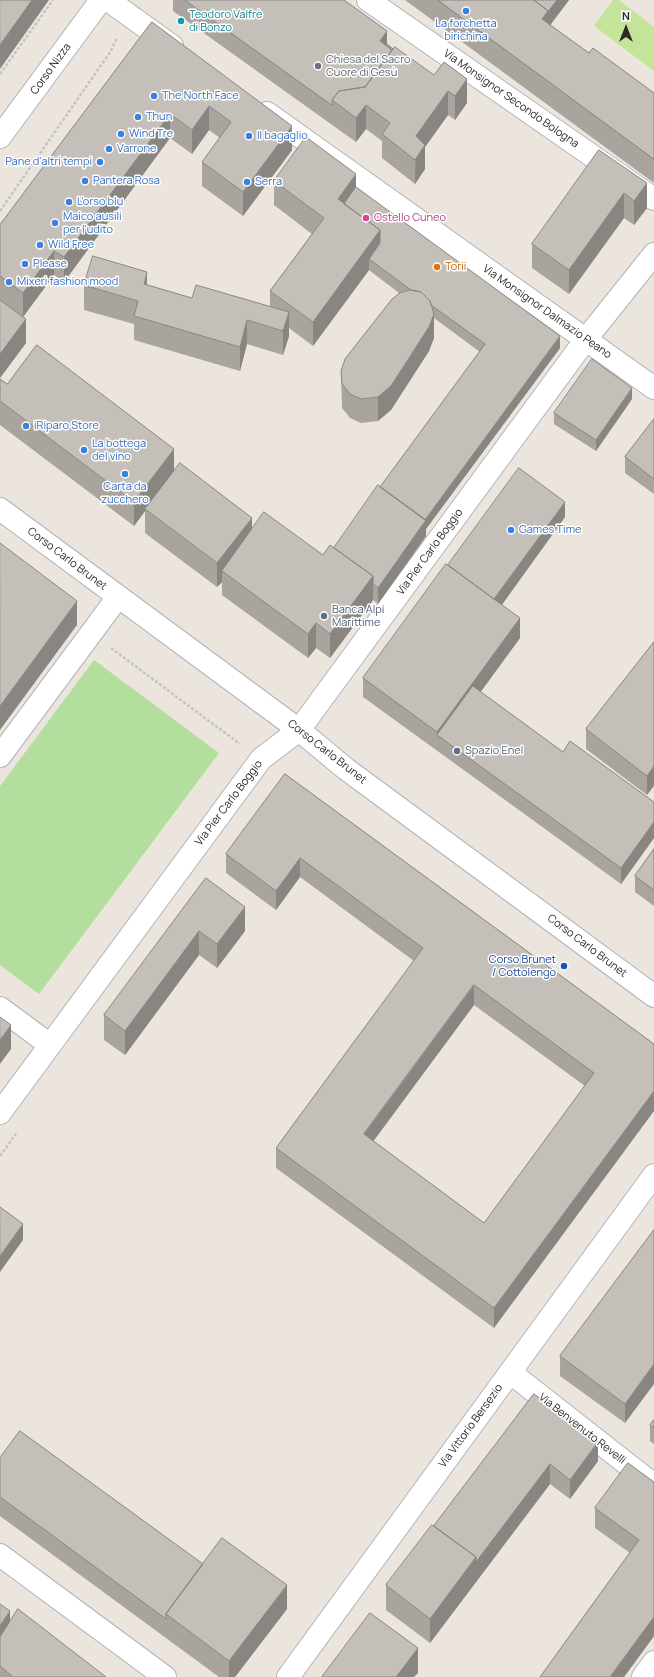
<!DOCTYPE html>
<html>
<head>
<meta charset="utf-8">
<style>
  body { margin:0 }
  #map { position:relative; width:654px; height:1677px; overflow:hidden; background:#ebe5dd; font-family:Manrope,sans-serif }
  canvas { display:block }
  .north { position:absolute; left:606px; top:8px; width:40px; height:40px; -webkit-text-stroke:3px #fff; paint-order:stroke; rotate:0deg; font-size:11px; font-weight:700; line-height:16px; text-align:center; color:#2a2a2a }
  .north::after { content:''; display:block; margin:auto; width:14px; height:18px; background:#2a2a2a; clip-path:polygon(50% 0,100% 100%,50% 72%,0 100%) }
</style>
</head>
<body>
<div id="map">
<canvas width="654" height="1677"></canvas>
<div class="north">N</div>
</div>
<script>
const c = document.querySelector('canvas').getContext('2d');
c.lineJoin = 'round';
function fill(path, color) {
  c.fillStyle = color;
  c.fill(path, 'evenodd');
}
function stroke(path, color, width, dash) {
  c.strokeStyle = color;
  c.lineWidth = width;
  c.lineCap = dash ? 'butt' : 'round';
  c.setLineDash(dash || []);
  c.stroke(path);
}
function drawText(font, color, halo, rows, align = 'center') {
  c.font = font + ' Manrope,sans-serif';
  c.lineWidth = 3;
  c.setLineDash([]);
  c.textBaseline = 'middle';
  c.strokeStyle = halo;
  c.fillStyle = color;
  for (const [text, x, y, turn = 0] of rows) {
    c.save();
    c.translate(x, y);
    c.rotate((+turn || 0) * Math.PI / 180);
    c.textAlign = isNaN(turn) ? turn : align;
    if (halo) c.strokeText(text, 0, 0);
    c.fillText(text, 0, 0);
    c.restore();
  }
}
fill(new Path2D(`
  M94 660 219 753 39 994 0 965V786Z`), '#b3de9d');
fill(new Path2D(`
  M613 0H619L654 27V71L594 26Z`), '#c4e599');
const minor = new Path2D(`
  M108 0 172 46
  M368 0 654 199
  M267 113 654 388
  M0 137 101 0
  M0 509 299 730 346 769 654 996
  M0 756 118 597
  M0 1008 50 1045
  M0 1113 261 759 299 730 586 339 654 254
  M511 1373 654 1485
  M0 1555 165 1677
  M288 1677 654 1175
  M643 1677 654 1662`);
stroke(minor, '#b0b3bd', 24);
stroke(new Path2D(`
  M0 74 53 0
  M0 211 111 51 117 37
  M111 648 240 744
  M0 1156 16 1134`), '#c3c3c3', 2.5, [3, 2]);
stroke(minor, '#fff', 22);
fill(new Path2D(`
  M173 0H344L387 44 467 103 455 120 448 115 425 147V169L415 184 382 158V141L366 129 356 142 173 11Z
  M405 0H569L550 25 589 53 654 93V183Z
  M152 22 292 150 243 216 202 186V162L220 138 209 130 192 154 170 138 64 282 54 275 23 317 26 343 0 378V225Z
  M599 150 647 208 634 225 624 218 569 294 532 268V244Z
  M274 181 356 187 560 348 426 529V536L378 604 373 600 330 658 316 648 308 658 222 595V582L217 587 145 533V511L134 526 0 425V379L7 384 174 471 252 529 323 555 334 548 380 487 480 352 434 318V338L429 351 391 410 378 421 361 423 350 418 342 408 341 371 399 293 369 270 313 346 289 328V336L283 355 247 344 240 371 134 340V324L84 310V285H147L192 298 270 307V291L312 234 274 205Z
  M632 399 596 451 554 424V413Z
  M654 419V494L625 473V457Z
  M565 517 502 605 520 638 480 692 563 752 654 802V838L621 884 363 697V678L448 565Z
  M654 642 647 795 586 749V729Z
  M285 774 654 1044 494 1328 276 1168V1148L414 961 300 877 276 910 226 873V854ZM474 1005 585 1086 484 1223 373 1141Z
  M654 849V906L635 892V876Z
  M206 878 245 931 217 968 199 955 125 1055 104 1040V1015Z
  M654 1230 625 1423 560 1376V1356Z
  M534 1394 598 1461 570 1499 550 1484 430 1643 386 1610V1585L434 1526Z
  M654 1420V1444L650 1441V1425Z
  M0 1458 203 1564 287 1609 235 1677H219L0 1516Z
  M654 1482V1636L624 1677H540L630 1553 595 1528V1508Z
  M0 1604 10 1621 106 1677H0Z`), '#a9a49e');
fill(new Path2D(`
  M32 0H49L0 69V45Z
  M557 0H569L548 28 542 19 548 11Z
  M387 31V50L380 41Z
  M467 79V103L455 120V96Z
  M448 91V115L425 147V169L415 184 416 136Z
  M366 105V129L356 142V118Z
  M209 106V130L192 154V130Z
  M170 114V138L64 282V257Z
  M292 126V150L243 216V192Z
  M356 174V198L343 216 338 199Z
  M647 183V208L634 225V201Z
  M624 193V218L569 294V270Z
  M380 230V255L369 259V270L313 346V322Z
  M54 251V275L23 317V293Z
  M147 272V296L144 284Z
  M289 312V336L283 355V331Z
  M434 314V338L429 351 391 410 378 421V397Z
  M26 319V343L0 378V354Z
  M247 320V344L240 371V347Z
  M560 336V348L426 529V536L378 604V588L423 522Z
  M632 388V399L596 451V440Z
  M174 449V473L145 509V511L134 526V502Z
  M565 502V517L492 618V602Z
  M252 518V542L222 571V582L217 587V563Z
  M373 576V600L330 658V634Z
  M77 601V625L0 730V706Z
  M520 618V638L445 741 437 735V732Z
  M316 623V648L308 658V634Z
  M654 766V786L647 795V776Z
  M654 822V838L621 884V868Z
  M300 858V877L276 910V891Z
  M245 907V931L217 968V944Z
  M199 931V955L125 1055V1031Z
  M474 985V1005L364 1154V1134Z
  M11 1025V1049L0 1064V1040Z
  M654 1091V1111L494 1328V1308Z
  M23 1224V1240L0 1272V1256Z
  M654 1364V1384L625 1423V1404Z
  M598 1442V1461L570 1499V1480Z
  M550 1464V1484L430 1643V1619L476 1557Z
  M287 1585V1609L235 1677H229V1661Z
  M10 1611V1627L0 1642V1626Z
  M654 1617V1636L624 1677H610Z
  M418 1648V1673L414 1677H396Z`), '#898681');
const building = new Path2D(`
  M0 0H32L0 45Z
  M185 0H344L387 31 380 41 392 50 365 87 339 91 332 100V105Z
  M438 0H534L548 11 542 19 589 53 593 48 654 93V159Z
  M534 0H557L548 12V11Z
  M152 22 292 126 243 192 202 162 231 122 209 106 192 130 170 114 64 257 54 251 23 293 0 276V225Z
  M387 44 393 49 392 50 386 45Z
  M395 47 434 75 444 62 467 79 455 96 448 91 416 136 425 145 415 160 382 134 390 123 366 105 356 118 332 100 339 91 365 87Z
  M306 137 356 174 338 199 380 230 313 322 270 291 324 218 274 181Z
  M599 150 647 183 634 201 624 193 569 270 532 244Z
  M356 187 560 336 425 520 380 487 485 344 431 305 430 301 421 292 411 290 369 259 380 243V230L344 204Z
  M93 256 147 272 144 284 192 298 196 285 289 312 283 331 247 320 240 347 134 316 138 301 84 285Z
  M410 290 421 292 430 301 434 314 429 327 391 386 378 397 361 399 350 394 342 384 341 371 345 359 392 299 400 293Z
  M0 300 26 319 0 354Z
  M37 345 174 449 134 502 0 401V379L7 384Z
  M592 359 632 388 596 440 554 413Z
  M654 419V479L625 457Z
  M180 463 252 518 217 563 145 509Z
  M519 468 565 502 494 599 448 565Z
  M378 485 426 520 378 588 373 584V576L334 548Z
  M264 512 323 555 330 545 373 576 330 634 316 623 308 634 222 571Z
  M0 543 77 601 0 706Z
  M446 564 520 618 437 732 363 678Z
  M654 642V766L647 776 586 729Z
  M473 686 563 752 570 741 654 802V822L621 868 437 735Z
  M285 774 654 1044V1091L494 1308 276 1148 423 948 300 858 276 891 226 854ZM474 985 594 1073 484 1223 364 1134Z
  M654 849V890L635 876Z
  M206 878 245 907 217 944 199 931 125 1031 104 1015Z
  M0 1017 11 1025 0 1040Z
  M0 1207 23 1224 0 1256Z
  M654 1230V1364L625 1404 560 1356Z
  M534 1394 598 1442 570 1480 550 1464 476 1562V1557L434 1526Z
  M654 1420V1428L650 1425Z
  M20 1431 203 1564 166 1614V1619L0 1497V1458Z
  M628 1463 654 1482V1617L610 1677H540L639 1540 595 1508Z
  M432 1525 476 1557 430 1619 386 1585Z
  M222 1538 287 1585 229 1661 166 1614Z
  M0 1604 10 1611 0 1626Z
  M18 1609 106 1677H13L0 1666V1637Z
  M370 1613 418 1648 396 1677H322Z`);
fill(building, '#c4bfb8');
stroke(building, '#898681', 1);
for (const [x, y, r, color] of [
  [466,11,4,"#3f7fe0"],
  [181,21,4,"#0f9aa8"],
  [318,66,4,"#6b7280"],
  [154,96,4,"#3f7fe0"],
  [138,117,4,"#3f7fe0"],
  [121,134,4,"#3f7fe0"],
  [249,136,4,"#3f7fe0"],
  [109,149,4,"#3f7fe0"],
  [100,162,4,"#3f7fe0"],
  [85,181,4,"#3f7fe0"],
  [247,182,4,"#3f7fe0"],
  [69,202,4,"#3f7fe0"],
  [366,218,4,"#d1479c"],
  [55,223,4,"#3f7fe0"],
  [40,245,4,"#3f7fe0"],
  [25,264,4,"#3f7fe0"],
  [437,267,4,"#e8710a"],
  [9,282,4,"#3f7fe0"],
  [26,426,4,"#3f7fe0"],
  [84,450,4,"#3f7fe0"],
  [125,474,4,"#3f7fe0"],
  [511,530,4,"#3f7fe0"],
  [324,616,4,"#5c6f8a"],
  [457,751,4,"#5c6f8a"],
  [564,966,4,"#1a4fb4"]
]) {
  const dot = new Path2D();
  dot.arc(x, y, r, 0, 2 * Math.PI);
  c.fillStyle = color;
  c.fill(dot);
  stroke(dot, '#fff', 1.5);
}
drawText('11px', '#0d838f', '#fff', [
  ["Teodoro Valfrè",189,15],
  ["di Bonzo",189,28]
], 'left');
drawText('11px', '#366cbe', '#fff', [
  ["La forchetta",466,24,"center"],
  ["birichina",466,37,"center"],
  ["The North Face",162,96],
  ["Thun",146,117],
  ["Wind Tre",129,134],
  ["Il bagaglio",257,136],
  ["Varrone",117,149],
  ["Pane d'altri tempi",92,162,"right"],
  ["Pantera Rosa",93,181],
  ["Serra",255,182],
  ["L'orso blu",77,202],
  ["Maico ausili",63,217],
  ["per l'udito",63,230],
  ["Wild Free",48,245],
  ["Please",33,264],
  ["Mixerì fashion mood",17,282],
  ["iRiparo Store",34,426],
  ["La bottega",92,444],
  ["del vino",92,457],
  ["Carta da",125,487,"center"],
  ["zucchero",125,500,"center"],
  ["Games Time",519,530]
], 'left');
drawText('11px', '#5b616d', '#fff', [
  ["Chiesa del Sacro",326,60],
  ["Cuore di Gesù",326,73]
], 'left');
drawText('11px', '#2a2a2a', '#fff', [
  ["Corso Nizza",51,69,-54],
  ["Via Monsignor Secondo Bologna",511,99,35],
  ["Via Monsignor Dalmazio Peano",547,312,35],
  ["Via Pier Carlo Boggio",430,552,-54],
  ["Corso Carlo Brunet",67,559,37],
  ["Corso Carlo Brunet",327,752,38],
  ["Via Pier Carlo Boggio",229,803,-53],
  ["Corso Carlo Brunet",587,946,37],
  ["Via Vittorio Bersezio",471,1426,-54],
  ["Via Benvenuto Revelli",582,1429,38]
]);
drawText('11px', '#b23c85', '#fff', [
  ["Ostello Cuneo",374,218]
], 'left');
drawText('11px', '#c56008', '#fff', [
  ["Torii",445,267]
], 'left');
drawText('11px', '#4e5e75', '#fff', [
  ["Banca Alpi",332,610],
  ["Marittime",332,623],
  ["Spazio Enel",465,751]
], 'left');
drawText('11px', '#164399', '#fff', [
  ["Corso Brunet",556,960],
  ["/ Cottolengo",556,973]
], 'right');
</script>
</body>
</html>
